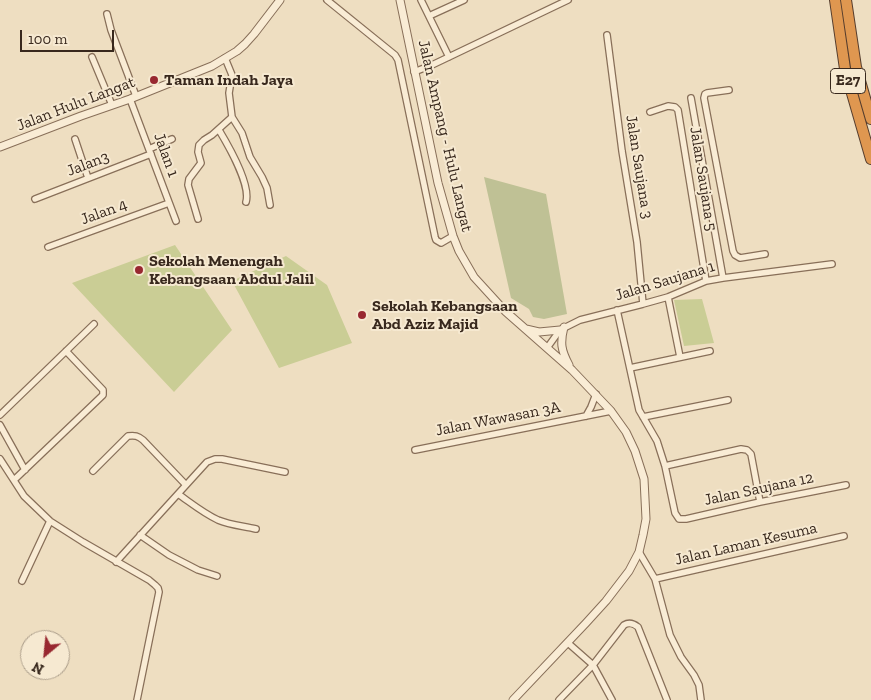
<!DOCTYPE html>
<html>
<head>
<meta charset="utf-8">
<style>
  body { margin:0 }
  #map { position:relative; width:871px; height:700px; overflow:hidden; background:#eedec1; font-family:"Zilla Slab",serif }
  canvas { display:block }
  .north { position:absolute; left:20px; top:630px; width:50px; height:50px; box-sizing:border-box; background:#f6e9d1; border:1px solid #aa9c89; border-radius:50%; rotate:208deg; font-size:14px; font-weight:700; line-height:20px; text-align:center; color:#38281d }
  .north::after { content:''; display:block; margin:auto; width:18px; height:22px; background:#982830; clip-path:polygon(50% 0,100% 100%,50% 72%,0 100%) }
  .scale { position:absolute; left:20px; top:30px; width:94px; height:22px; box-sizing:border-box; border:2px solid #38281d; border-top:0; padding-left:6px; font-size:15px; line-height:18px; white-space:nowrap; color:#38281d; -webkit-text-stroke:4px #f6e9d1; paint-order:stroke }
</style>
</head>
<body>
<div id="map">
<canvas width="871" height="700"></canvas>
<div class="north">N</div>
<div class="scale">100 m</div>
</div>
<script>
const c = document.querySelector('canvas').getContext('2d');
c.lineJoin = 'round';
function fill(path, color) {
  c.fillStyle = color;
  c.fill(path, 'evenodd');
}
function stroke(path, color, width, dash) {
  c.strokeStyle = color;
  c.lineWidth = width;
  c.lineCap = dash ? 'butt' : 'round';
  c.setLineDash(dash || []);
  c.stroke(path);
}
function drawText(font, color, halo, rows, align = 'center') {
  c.font = font + ' "Zilla Slab",serif';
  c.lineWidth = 4;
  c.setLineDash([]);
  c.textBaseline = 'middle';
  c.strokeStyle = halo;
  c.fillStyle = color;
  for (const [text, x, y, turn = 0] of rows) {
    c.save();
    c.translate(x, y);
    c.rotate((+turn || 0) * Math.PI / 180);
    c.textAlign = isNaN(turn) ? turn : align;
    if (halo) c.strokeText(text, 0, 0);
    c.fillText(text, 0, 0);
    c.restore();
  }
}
fill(new Path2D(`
  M175 245 232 330 174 392 72 283Z
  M286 256 327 285 352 343 279 368 232 281Z
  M702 299 714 343 684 346 674 300Z`), '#cacd95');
fill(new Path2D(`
  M484 177 546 194 567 314 544 319 533 317 529 309 511 298Z`), '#bfc195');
const minor = new Path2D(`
  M327 0 395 55 398 60 435 237 436 240 441 243 453 236
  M421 0 449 57
  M107 14 111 30 136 96
  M429 16 464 0
  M607 35 622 151 637 242 643 304
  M92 57 112 105
  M225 58 232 75 229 93 232 117 242 133 250 157 262 177 267 188 270 205
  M414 72 432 65 568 0
  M729 90 707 93 705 94 704 98 733 251 735 255 740 258 765 254
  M691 98 723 278
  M130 99 176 221
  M650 112 668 106 675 107 678 110 706 281
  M219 130C228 145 251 185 246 202
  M75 139 88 178
  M149 149 172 139
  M35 199 151 154
  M198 219 188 185 189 179 201 163 198 152 199 145 204 140 212 135 232 117
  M48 247 169 203
  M668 297 680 357
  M617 310 639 410 657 441 665 466 675 513 679 519H686L760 502 846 485
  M547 348 560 330 580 320 643 304 668 297 706 281 723 278 832 264
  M630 368 710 351
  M0 415 94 324
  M586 416 591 407 596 394
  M643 417 728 400
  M0 425 25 470
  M415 450 611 411
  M0 459 24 496 50 521 83 542 149 580 155 585 158 588 159 592 137 700
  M665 466 741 449 747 450 751 454 760 502
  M93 471 128 436C135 435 138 436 143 440L186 485
  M14 480 103 395V390L66 351
  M178 494C191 503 203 513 218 520 230 525 243 526 256 529
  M140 535 169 555 198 570 217 576
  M639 552 655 579 670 635 681 657 694 675 699 685 701 700
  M116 562 207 462 215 459H222L285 472
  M655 579 844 536
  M22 581 50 521
  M568 643 593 665 612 700
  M559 700 593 665 624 625C629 622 633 623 638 627L667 700`);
const tertiary = new Path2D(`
  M400 0 438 183 453 236 459 251 474 277 505 311 572 370 611 411 626 432 635 451 644 479 646 519 643 535 639 552 629 571 606 601 586 623 513 700
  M0 147 81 116 130 99 212 66 237 51 245 44 254 34 280 0
  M564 327C560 343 561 350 569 365
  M526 329 539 332 560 330`);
const motorway = new Path2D(`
  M835 0 845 69 871 159
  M846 0 856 67 871 119`);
stroke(minor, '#886f59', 8);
stroke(tertiary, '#886f59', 9);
stroke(motorway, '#563d2d', 12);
stroke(minor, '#f9ecd5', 5.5);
stroke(tertiary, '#f9ecd5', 7);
stroke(motorway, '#df9750', 10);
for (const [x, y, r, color] of [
  [154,80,5,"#982830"],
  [139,270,5,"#982830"],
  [362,315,5,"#982830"]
]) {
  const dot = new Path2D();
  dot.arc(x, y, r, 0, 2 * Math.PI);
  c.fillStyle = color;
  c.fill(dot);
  stroke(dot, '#f6e9d1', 2);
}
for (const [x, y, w] of [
  [848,81,35]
]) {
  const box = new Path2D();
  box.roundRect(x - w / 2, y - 12.5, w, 25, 4);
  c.fillStyle = '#f6e9d1';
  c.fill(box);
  stroke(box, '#38281d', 1);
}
drawText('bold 15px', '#38281d', null, [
  ["E27",848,81]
]);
drawText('bold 16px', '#38281d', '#f6e9d1', [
  ["Taman Indah Jaya",164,80],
  ["Sekolah Menengah",149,261],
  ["Kebangsaan Abdul Jalil",149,279],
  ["Sekolah Kebangsaan",372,306],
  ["Abd Aziz Majid",372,324]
], 'left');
drawText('16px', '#38281d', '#f6e9d1', [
  ["Jalan Hulu Langat",76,104,-21],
  ["Jalan Ampang - Hulu Langat",445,136,77],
  ["Jalan 1",166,155,70],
  ["Jalan3",88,164,-21],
  ["Jalan Saujana 3",639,167,81],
  ["Jalan Saujana 5",703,179,81],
  ["Jalan 4",104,212,-20],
  ["Jalan Saujana 1",665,281,-17],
  ["Jalan Wawasan 3A",498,419,-11],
  ["Jalan Saujana 12",759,489,-12],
  ["Jalan Laman Kesuma",746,544,-13]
]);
</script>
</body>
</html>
